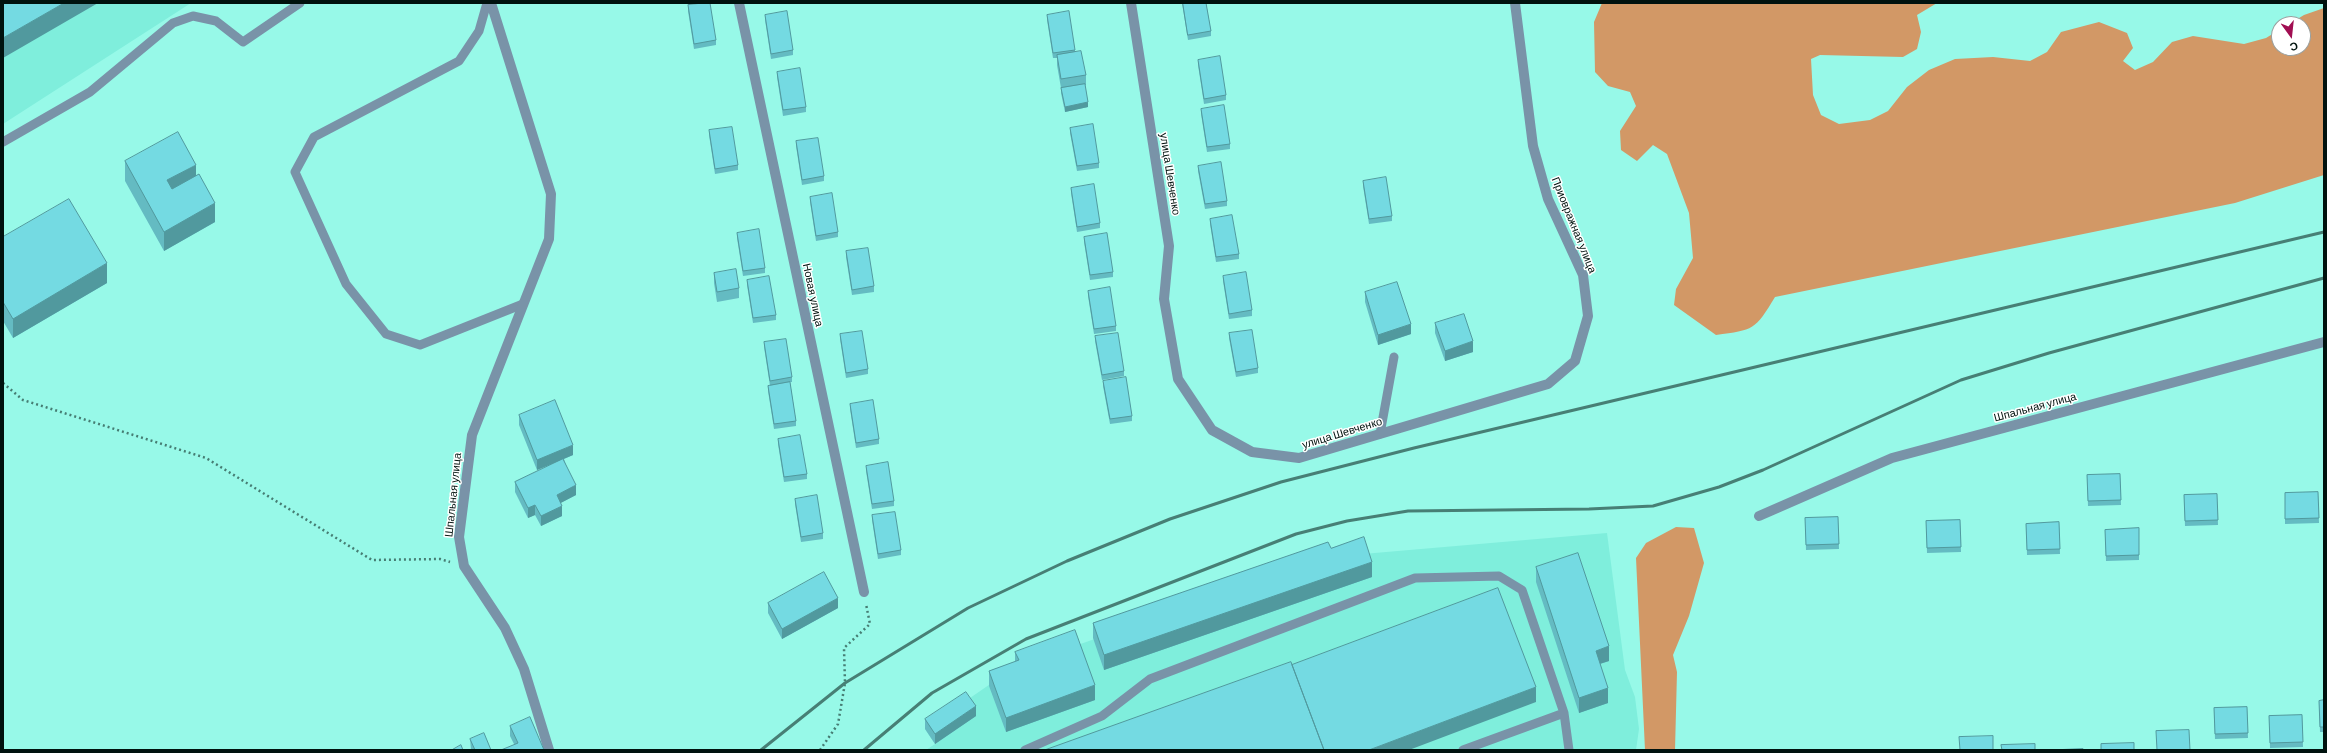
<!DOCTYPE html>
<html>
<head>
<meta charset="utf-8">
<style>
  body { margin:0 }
  #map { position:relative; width:2327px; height:753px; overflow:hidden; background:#97f9e8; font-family:Barlow,sans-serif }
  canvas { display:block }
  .frame { position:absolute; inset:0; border:4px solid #00120e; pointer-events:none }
  .north { position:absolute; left:2271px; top:16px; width:40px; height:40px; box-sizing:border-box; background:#fff; border:1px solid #99a09f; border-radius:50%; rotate:165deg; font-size:11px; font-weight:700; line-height:16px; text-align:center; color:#00120e }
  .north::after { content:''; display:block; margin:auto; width:14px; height:18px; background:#a10e52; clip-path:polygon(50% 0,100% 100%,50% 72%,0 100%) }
</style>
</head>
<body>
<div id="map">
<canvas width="2327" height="753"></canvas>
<div class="frame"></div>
<div class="north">С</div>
</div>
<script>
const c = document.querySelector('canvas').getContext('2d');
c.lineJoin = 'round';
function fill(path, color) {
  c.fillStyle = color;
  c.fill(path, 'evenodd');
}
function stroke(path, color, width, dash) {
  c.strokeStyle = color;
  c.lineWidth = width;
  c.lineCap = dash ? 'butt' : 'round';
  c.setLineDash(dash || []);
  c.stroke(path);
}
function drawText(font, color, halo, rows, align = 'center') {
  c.font = font + ' Barlow,sans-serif';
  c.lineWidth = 3;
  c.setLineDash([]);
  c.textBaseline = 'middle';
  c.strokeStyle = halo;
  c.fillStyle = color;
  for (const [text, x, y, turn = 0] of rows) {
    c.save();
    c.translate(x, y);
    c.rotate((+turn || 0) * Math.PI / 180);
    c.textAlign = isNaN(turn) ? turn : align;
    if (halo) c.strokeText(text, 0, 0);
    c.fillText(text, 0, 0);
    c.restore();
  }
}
fill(new Path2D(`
  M3 3H191L3 124Z
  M1607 533 1625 670 1635 697 1639 729 1636 750H926L935 744 925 729 1015 667 1328 557Z`), '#7feedc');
fill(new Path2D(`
  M1602 3H1937L1917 15 1921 32 1917 49 1903 57 1820 55 1811 59 1813 95 1821 115 1839 124 1870 120 1888 111 1907 87 1929 70 1955 59 1993 57 2030 61 2047 52 2061 32 2099 22 2127 33 2133 48 2123 61 2135 70 2153 62 2172 42 2193 36 2244 44 2266 38 2279 30V48H2303V24H2289L2304 15 2324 8V175L2235 203 1775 297C1755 330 1754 330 1716 335L1674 305 1676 289 1693 258 1689 213 1667 154 1653 145 1637 161 1621 150 1620 131 1636 106 1630 92 1608 86 1595 72 1594 22Z
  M1676 527 1694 528 1704 563 1689 616 1673 655 1677 672 1675 750H1645L1636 558 1646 543Z`), '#d29866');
stroke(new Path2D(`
  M3 383 23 400 206 458 372 560 440 559 450 562
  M820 750 838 724 845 683 844 648 870 624 866 604`), '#467d73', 2.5, [2, 3]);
stroke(new Path2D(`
  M487 3 479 31 459 61 314 137 295 172 346 284 386 334 420 345 523 304
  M3 142 90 92 173 23 193 16 216 21 243 42 300 3
  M1380 434 1394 357
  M1564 713 1569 750
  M1025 750 1102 716 1150 679 1415 578 1499 576 1522 590 1564 713 1463 750`), '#7993a8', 9);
stroke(new Path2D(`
  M491 3 551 194 549 239 472 435 459 537 464 566 505 628 524 669 549 750
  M739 3 864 592
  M1131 3 1169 246 1164 299 1178 379 1212 430 1252 452 1299 458 1548 384 1575 361 1588 316 1583 275 1548 199 1533 146 1515 3
  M1759 516 1892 458 2324 342`), '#7993a8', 10);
stroke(new Path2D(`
  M761 750 845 683 968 608 1067 561 1170 519 1281 482 1414 448 2324 232
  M864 750 932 693 1026 639 1296 534 1347 521 1408 511 1589 509 1653 506 1719 487 1763 470 1961 380 2049 353 2324 278`), '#477f75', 3);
fill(new Path2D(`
  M1182 3H1206L1211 31V36L1188 40Z
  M688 5 716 40V45L694 49 688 11Z
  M765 15 793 50V55L771 59 765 20Z
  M1047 15 1075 50V52L1086 75V85H1085L1088 107 1065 112 1061 93V88L1057 65V58H1053L1047 20Z
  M1198 60 1226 95V100L1204 104 1198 65Z
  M777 72 806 107V112L783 116 777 77Z
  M1201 109 1230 144V149L1207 152 1201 114Z
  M1070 128 1099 163V168L1077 171 1070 133Z
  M709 130 738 165V170L715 174 709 135Z
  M796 141 824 176V181L802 185 796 146Z
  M125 161 196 176 215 222 164 251 125 181Z
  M1198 166 1227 201V206L1205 209 1198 171Z
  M1363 181 1392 216V221L1369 224 1363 186Z
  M1071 188 1100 223V228L1077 232 1071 193Z
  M810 197 838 232V237L816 241 810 202Z
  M1210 219 1239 254V259L1216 262 1210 224Z
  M737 233 765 268V273L743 276 737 238Z
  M3 237 107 283 13 338 3 321Z
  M1084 237 1113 272V277L1090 280 1084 242Z
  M846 251 874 286V292L852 295 846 257Z
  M714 273 739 288V298L717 302 714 283Z
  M1223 276 1252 310V316L1229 319 1223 281Z
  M747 280 776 315V320L753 323 747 285Z
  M1088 291 1116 326V331L1094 334 1088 296Z
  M1365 292 1411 334 1378 345 1365 302Z
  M1435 323 1473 352 1445 361 1435 333Z
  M1229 333 1258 368V373L1236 377 1229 338Z
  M840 334 868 369V374L846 378 840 339Z
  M1095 336 1124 371V376L1102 380 1095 341Z
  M764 342 792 377V382H790L796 421V426L774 429 768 391V386H770L764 347Z
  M1103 381 1132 416V421L1110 424 1103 386Z
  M850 404 879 439V444L856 448 850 409Z
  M519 415 573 455 564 459 576 495 560 503 562 516 541 526 535 515 528 518 515 492V482L559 461 537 470 519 425Z
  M778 439 807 474V479L784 482 778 444Z
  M866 466 894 501V506L872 509 866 471Z
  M2120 474 2121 505 2088 506 2087 475Z
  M2318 492 2319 523 2285 524V493Z
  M2217 494 2218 525 2185 526 2184 495Z
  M795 499 823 533V539L801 542 795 504Z
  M872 515 901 550V555L878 559 872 520Z
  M1838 517 1839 549 1806 550 1805 518Z
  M1960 520 1961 552 1927 553 1926 521Z
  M2059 522 2060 554 2027 555 2026 524Z
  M2139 528V560L2106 561 2105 530Z
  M1331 548 1372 577 1104 670 1093 638V623Z
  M1536 567 1609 661 1600 664 1608 703 1579 713 1536 582Z
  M768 603 838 608 782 639 768 613Z
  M1015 652 1095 700 1006 732 989 686V671L1015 662Z
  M2324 700V732H2320L2319 701Z
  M2247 707 2248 738 2215 739 2214 708Z
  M2302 715 2303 747 2270 748 2269 716Z
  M976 716 935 744 925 729V719Z
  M510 726 544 750 514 744 510 736Z
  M470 739 491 750H471Z`), '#64bbc2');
fill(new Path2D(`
  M64 3H98L3 58V38Z
  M1088 102V107L1065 112V107Z
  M196 165V184L167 199V180Z
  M215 203V222L164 251V232Z
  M107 263V283L13 338V319Z
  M1411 324V334L1378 345V335Z
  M1473 341V352L1445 361V351Z
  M573 445V455L537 470V460Z
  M576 485V495L557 505V495Z
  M535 505V515L528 518V508Z
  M562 506V516L541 526V516Z
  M1372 562V577L1104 670V655Z
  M838 598V608L782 639V629Z
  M1609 646V661L1596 665V651Z
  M1095 685V700L1006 732V718Z
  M1536 687V702L1409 750H1369Z
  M1608 688V703L1579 713V698Z
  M976 706V716L935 744V734Z`), '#51999e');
const building = new Path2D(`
  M3 3H64L3 38Z
  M703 3H710L716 40 694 44 688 5Z
  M1183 3H1206L1211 31 1188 35Z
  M787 11 793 50 771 54 765 15Z
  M1069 11 1075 50 1053 53 1047 15Z
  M1081 51 1086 75 1061 79 1057 55Z
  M1220 56 1226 95 1204 99 1198 60Z
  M800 68 806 107 783 110 777 72Z
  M1085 84 1088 102 1065 107 1061 88Z
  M1224 105 1230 144 1207 147 1201 109Z
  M1093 124 1099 163 1077 166 1070 128Z
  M732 127 738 165 715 169 709 130Z
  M178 132 196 165 167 180 172 189 199 174 215 203 164 232 125 161Z
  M818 138 824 176 802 180 796 141Z
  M1221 162 1227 201 1205 204 1198 166Z
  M1386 177 1392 216 1369 219 1363 181Z
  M1094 184 1100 223 1077 227 1071 188Z
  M832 193 838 232 816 236 810 197Z
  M69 199 107 263 13 319 3 302V237Z
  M1232 215 1239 254 1216 257 1210 219Z
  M759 229 765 268 743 271 737 233Z
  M1107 233 1113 272 1090 275 1084 237Z
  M868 248 874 286 852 290 846 251Z
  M736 269 739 288 717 292 714 273Z
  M1246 272 1252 310 1229 314 1223 276Z
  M769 276 776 315 753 318 747 280Z
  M1397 282 1411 324 1378 335 1365 292Z
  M1110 287 1116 326 1094 329 1088 291Z
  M1464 314 1473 341 1445 351 1435 323Z
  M1252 330 1258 368 1236 372 1229 333Z
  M862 331 868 369 846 373 840 334Z
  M1118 333 1124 371 1102 375 1095 336Z
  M786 339 792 377 770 381 764 342Z
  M1126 377 1132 416 1110 419 1103 381Z
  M790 382 796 421 774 424 768 386Z
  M555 400 573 445 537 460 519 415Z
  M873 400 879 439 856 443 850 404Z
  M800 435 807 474 784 477 778 439Z
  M563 459 576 485 557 495 562 506 541 516 535 505 528 508 515 482Z
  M888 462 894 501 872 504 866 466Z
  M2120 474 2121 500 2088 501 2087 475Z
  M2318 492 2319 518 2285 519V493Z
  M2217 494 2218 520 2185 521 2184 495Z
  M817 495 823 533 801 537 795 499Z
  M895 512 901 550 878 554 872 515Z
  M1838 517 1839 544 1806 545 1805 518Z
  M1960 520 1961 547 1927 548 1926 521Z
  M2059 522 2060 549 2027 550 2026 524Z
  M2139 528V555L2106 556 2105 530Z
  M1364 537 1372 562 1104 655 1093 623 1328 542 1331 548Z
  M1578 553 1609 646 1596 651 1608 688 1579 698 1536 567Z
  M824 572 838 598 782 629 768 603Z
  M1498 588 1536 687 1369 750H1324L1292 665Z
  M1075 630 1095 685 1006 718 989 671 1019 660 1015 652Z
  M1291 662 1324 750H1045Z
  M966 692 976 706 935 734 925 719Z
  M2324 700V727H2320L2319 701Z
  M2247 707 2248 733 2215 734 2214 708Z
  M2302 715 2303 742 2270 743 2269 716Z
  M530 717 544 750H501L518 743 510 726Z
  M2189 730 2190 750H2157L2156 731Z
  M484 733 491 750H475L470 739Z
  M1993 736V750H1960L1959 737Z
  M2134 743V750H2101V744Z
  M2035 744V750H2002L2001 745Z
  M461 745 463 750H452Z
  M2083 749V750H2052Z`);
fill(building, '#74dae2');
stroke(building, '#51999e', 1);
drawText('11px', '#00120e', '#fff', [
  ["улица Шевченко",1170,174,81],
  ["Приовражная улица",1574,225,68],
  ["Новая улица",813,295,78],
  ["Шпальная улица",2035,407,-15],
  ["улица Шевченко",1342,433,-17],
  ["Шпальная улица",453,495,-84]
]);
</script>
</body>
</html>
